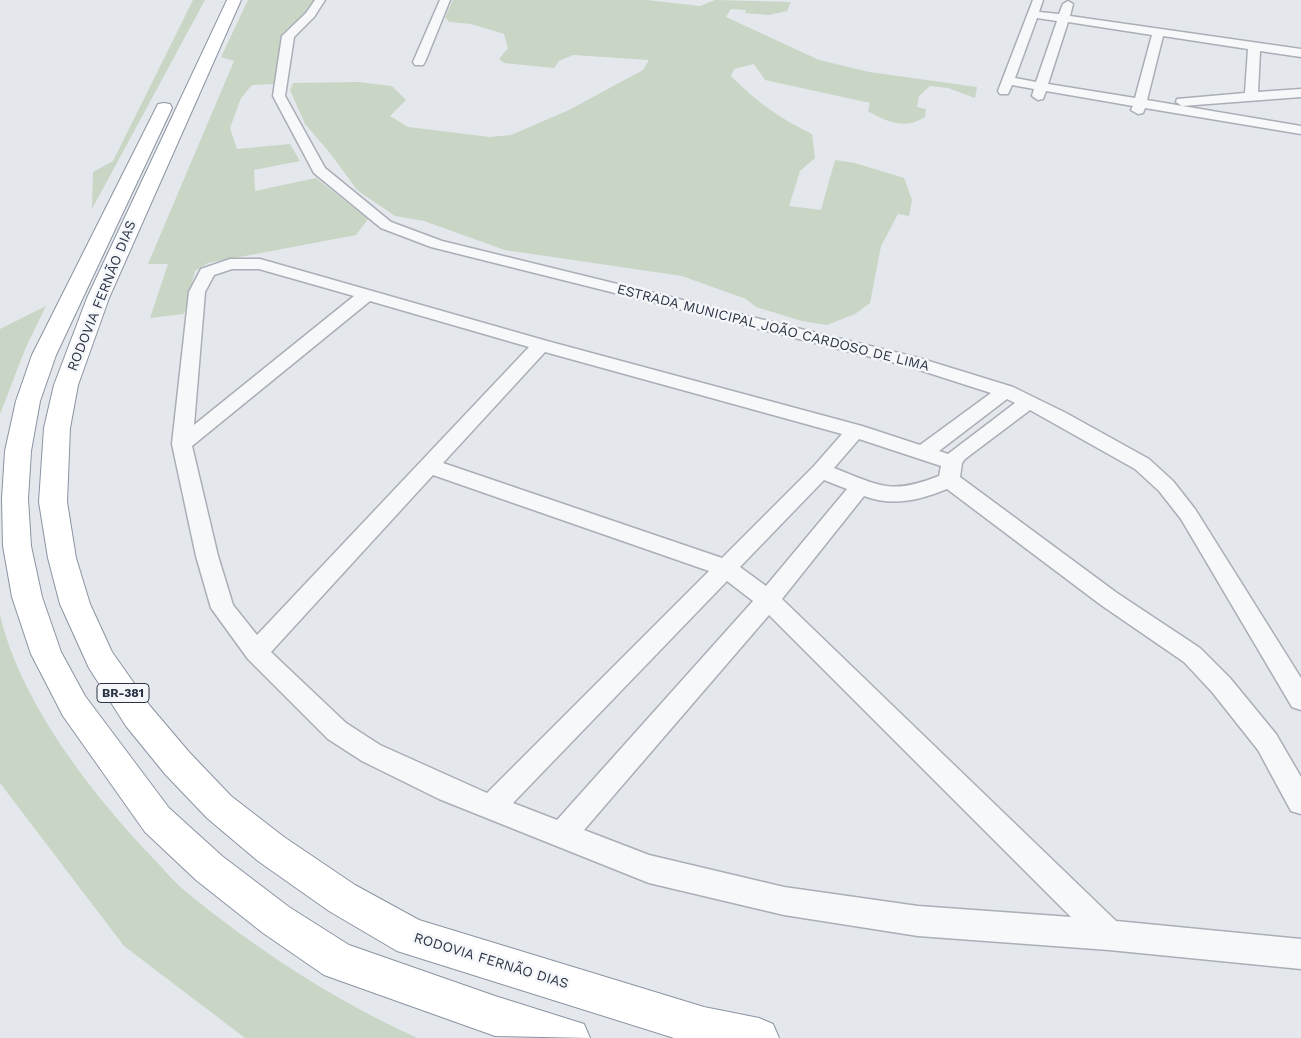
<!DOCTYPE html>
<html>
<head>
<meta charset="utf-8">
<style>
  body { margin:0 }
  canvas { display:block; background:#e4e7ec }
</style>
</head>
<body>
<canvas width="1301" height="1038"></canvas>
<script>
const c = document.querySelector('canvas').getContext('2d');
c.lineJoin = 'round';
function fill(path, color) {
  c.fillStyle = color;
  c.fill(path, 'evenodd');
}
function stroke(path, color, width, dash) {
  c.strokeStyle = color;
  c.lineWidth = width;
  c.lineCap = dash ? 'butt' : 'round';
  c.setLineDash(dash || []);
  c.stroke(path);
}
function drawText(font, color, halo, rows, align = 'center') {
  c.font = font + ' "Work Sans",sans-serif';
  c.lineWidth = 5;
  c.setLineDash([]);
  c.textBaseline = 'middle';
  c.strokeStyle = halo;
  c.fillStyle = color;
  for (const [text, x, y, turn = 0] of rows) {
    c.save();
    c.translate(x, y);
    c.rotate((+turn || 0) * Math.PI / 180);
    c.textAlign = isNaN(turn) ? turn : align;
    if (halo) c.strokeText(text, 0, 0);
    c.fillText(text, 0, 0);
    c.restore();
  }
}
fill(new Path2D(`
  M193 0H205L92 209 93 172 113 161Z
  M248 0H316L283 37 276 84 252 85 241 98 230 128 237 149 290 144 300 161 254 170 255 191 316 178 368 219 356 235 208 263 195 271 184 314 150 318 168 264H148L234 61 221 57Z
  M453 0H647L700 6 715 0 791 2 787 11 769 15 745 13 746 10 731 9 726 17 819 60 869 72 977 87 975 98 948 88 930 86 919 96 917 107 926 109 925 117C905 130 887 122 868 111L870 103 765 80 754 64 734 69 731 76C755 101 781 119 812 134L815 158 800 171 789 206 821 210 835 160 855 163 904 178 912 200 909 216 898 214 881 246 870 303 855 314 827 325 802 321 756 307 746 299 682 276 505 250 424 221 395 216 357 190 330 153 305 124 290 90 293 83 359 82 392 86 406 100 390 116 408 127 490 137 511 135 569 110 643 70 649 60 573 55 559 61 554 68 504 63 499 59 508 48 504 34 471 24 449 22 445 17Z
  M46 306 26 347 0 414V329Z
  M0 615C20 701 91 793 151 856 162 867 173 881 185 891 256 949 335 1001 418 1038H245L124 946 0 783Z`), '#c9d6c5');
const minor = new Path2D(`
  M315 0H325L314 17 294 37 285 96 325 168 391 222 442 241 919 358 1013 387 1066 413 1149 459 1173 481 1195 509 1301 678V710L1292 707 1181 519 1159 491 1135 469 1030 410 965 459 962 463 960 477 1117 593 1200 648 1230 678 1276 734 1301 777V814L1291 811 1258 750 1212 692 1184 662 1101 605 947 489C920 500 893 507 864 496L782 599 1116 921 1301 939V969L1109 950 918 936 784 915 649 883 439 799 362 761 328 739 248 659 211 608 196 556 172 444 189 292 201 269 230 259H260L547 341 862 426 920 445 991 393 907 366 431 247 381 228 314 173 273 96 282 36 306 13ZM232 269H259L354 296 194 425 205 292 214 275ZM370 301 529 347 257 635 233 605 218 556 192 446ZM545 352 842 434 814 466 722 558 443 463ZM1007 399 1015 403 948 454 939 451ZM859 439 941 466 939 476C891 495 880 486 834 468ZM433 475 709 571 487 793 380 745 346 723 271 652ZM824 480 847 489 766 586 740 567ZM727 581 753 601 557 820 513 803ZM769 615 1071 917 918 906 784 887 649 855 584 830Z
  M440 0H450L425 62 423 65H415L413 62Z
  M1033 0H1043L1039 12 1059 14 1063 4 1068 1 1073 4 1070 16 1301 49V57L1260 51 1258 92 1301 89V97L1182 106 1176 102 1177 99 1245 93 1248 49 1163 36 1147 100 1301 126V134L1145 108 1143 113 1138 114 1131 110 1133 106 1046 91 1043 99 1038 100 1032 96 1034 89 1012 85 1008 94H1000L998 91ZM1037 18 1057 21 1036 82 1015 78ZM1068 22 1152 35 1135 98 1048 84Z`);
const highway = new Path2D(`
  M227 0H241L109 298 78 385 70 428 67 502 76 558 90 604 112 652 150 706 189 752 231 796 284 837 355 885 419 920 704 1007 759 1018 773 1024 779 1038H674L397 951 329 911 258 861 207 818 165 774 126 726 89 668 60 604 48 558 39 502 44 428 54 385 87 298Z
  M164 103 170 104 172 108 56 355 40 401 31 451 28 499 31 546 42 597 61 652 85 696 169 808 222 856 289 907 349 945 495 996 584 1024 590 1038 495 1036 324 975 263 933 196 880 145 832 63 716 31 654 12 597 3 546 2 499 5 451 16 401 32 355 156 108 158 104Z`);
stroke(minor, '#a9aeb7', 3);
stroke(highway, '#8b94a3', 2);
fill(minor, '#f7f8fa');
fill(highway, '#fff');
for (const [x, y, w] of [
  [123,693,52]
]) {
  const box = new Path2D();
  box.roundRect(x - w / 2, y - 9.5, w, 19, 4);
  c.fillStyle = '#f4f6f9';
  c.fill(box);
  stroke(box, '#2b3445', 1);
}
drawText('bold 12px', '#2b3445', null, [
  ["BR-381",123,693]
]);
drawText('14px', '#2b3445', '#f4f6f9', [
  ["RODOVIA FERNÃO DIAS",102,296,-68],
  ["ESTRADA MUNICIPAL JOÃO CARDOSO DE LIMA",773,328,14],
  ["RODOVIA FERNÃO DIAS",491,961,17]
]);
</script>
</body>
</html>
